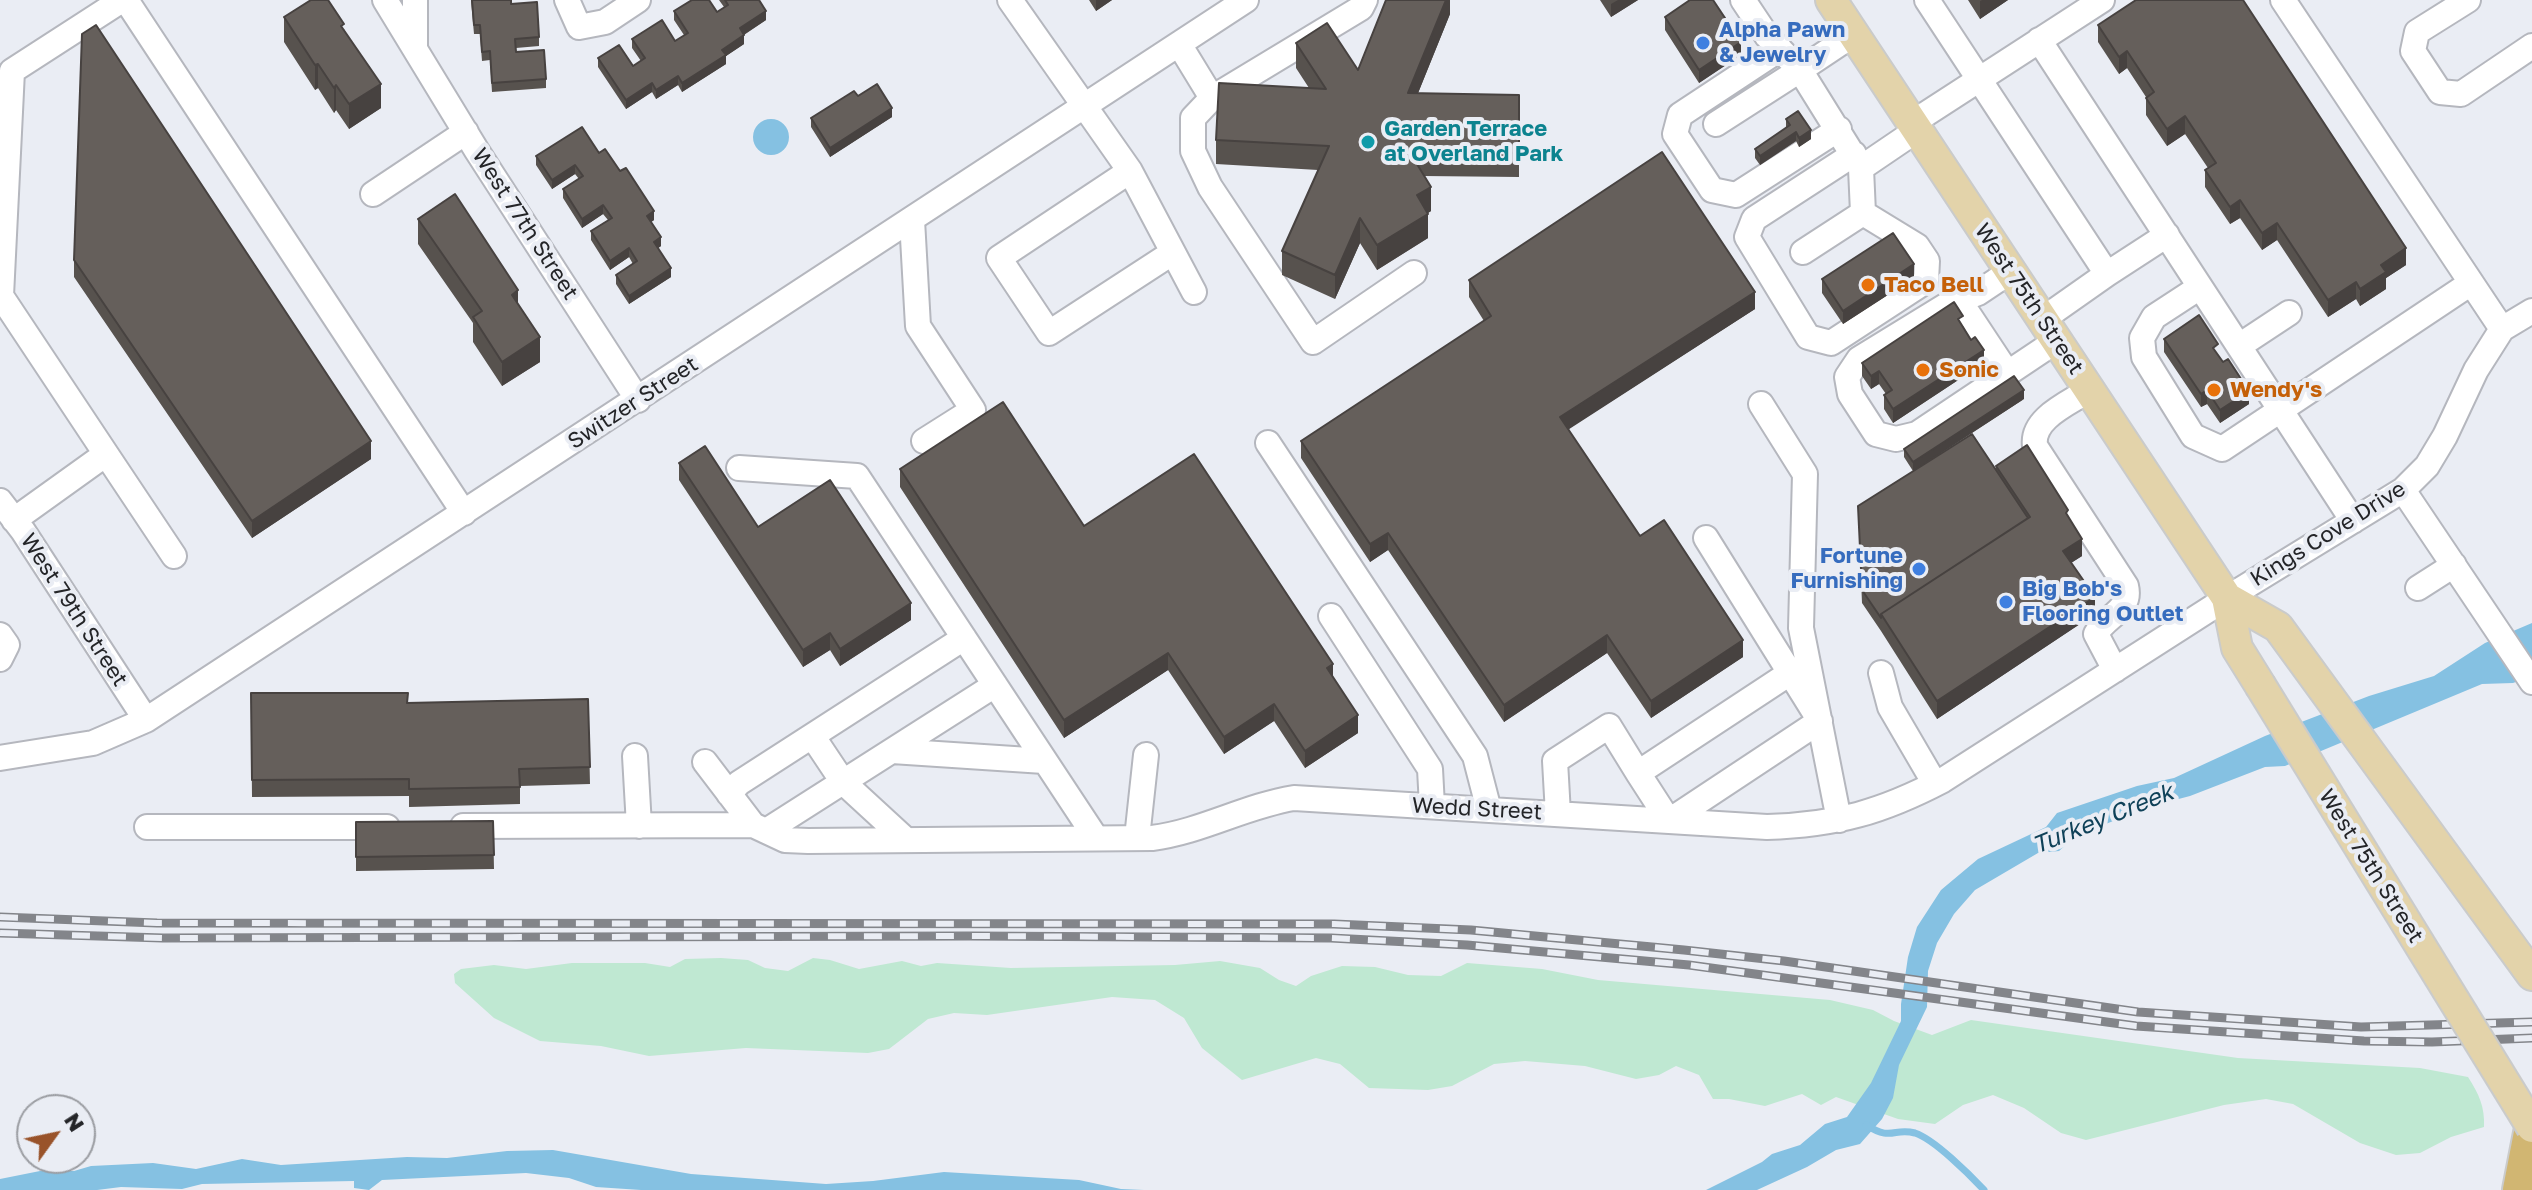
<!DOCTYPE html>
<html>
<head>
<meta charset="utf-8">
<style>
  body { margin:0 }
  #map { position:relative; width:2532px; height:1190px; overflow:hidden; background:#eaedf4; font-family:"Golos Text",sans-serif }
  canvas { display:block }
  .north { position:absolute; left:16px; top:1094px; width:80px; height:80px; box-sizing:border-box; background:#eaedf4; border:2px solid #9b9da2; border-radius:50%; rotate:57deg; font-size:22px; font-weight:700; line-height:32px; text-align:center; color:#242528 }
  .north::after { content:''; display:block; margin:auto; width:28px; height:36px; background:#99532a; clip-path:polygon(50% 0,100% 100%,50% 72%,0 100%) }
</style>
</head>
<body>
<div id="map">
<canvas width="2532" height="1190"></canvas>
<div class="north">N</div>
</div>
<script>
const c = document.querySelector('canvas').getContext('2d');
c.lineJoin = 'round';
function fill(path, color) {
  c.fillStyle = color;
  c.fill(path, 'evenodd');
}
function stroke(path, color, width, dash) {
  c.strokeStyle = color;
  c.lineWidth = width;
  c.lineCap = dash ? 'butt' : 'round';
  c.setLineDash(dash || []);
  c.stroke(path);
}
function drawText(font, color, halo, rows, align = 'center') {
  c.font = font + ' "Golos Text",sans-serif';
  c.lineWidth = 8;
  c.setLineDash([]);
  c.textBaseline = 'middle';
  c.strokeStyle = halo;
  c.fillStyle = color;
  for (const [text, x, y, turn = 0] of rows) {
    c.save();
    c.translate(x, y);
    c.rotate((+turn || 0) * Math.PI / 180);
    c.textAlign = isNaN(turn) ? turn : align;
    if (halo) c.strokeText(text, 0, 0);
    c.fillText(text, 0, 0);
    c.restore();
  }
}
fill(new Path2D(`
  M721 958 748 960 765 968 788 971 813 958 830 960 859 969 902 961 921 966 937 963 1011 968 1175 965 1220 961 1260 968 1279 980 1296 986 1311 976 1342 966 1375 967 1408 975 1441 976 1467 963 1542 969 1598 980 1830 1000 1873 1010 1894 1021 1932 1035 1971 1020 2238 1058 2420 1068 2468 1077C2479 1094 2485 1107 2484 1127L2451 1137 2420 1153 2396 1155 2360 1143 2293 1104 2266 1099 2224 1105 2086 1140 2061 1133 2024 1108 1993 1095 1963 1105 1935 1124 1898 1119 1836 1097 1821 1105 1802 1094 1765 1106 1729 1099H1713L1699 1075 1676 1066 1659 1075 1636 1079 1585 1066 1525 1061 1494 1064 1452 1086 1428 1090 1369 1088 1340 1064 1316 1058 1242 1080 1202 1048 1184 1018 1155 1000 1112 997 987 1015 954 1013 928 1019 889 1049 868 1053 746 1048 649 1056 601 1046 540 1041 494 1018 455 983 454 974 461 969 494 965 526 969 572 963H645L670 967 685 959Z`), '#bfe8d2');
fill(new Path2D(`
  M753 137a18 18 0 1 1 36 0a18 18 0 1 1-36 0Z
  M2532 623V676L2513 683 2482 684 2285 766 2265 767 2190 796 2148 807 2076 836 2059 851 2038 853 1975 890 1954 914 1937 943 1928 971 1927 1007 1899 1065 1893 1098 1882 1119 1860 1144 1836 1150 1807 1167 1757 1190H1706L1762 1162 1772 1154 1800 1145 1825 1124 1847 1117 1871 1083 1901 1021V1004L1908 957 1917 927 1941 890 1978 859 2046 827 2057 813 2137 786 2174 778 2265 736 2369 696 2434 676 2485 643Z
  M553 1150 691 1174 826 1184 873 1181 944 1172 1079 1180 1121 1189 1144 1190H641L596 1187 569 1178 526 1173 382 1180 369 1190 354 1188V1181L202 1184 182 1189 121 1187 97 1190H0V1179L40 1171H74L91 1166 153 1163 196 1169 242 1159 281 1165 407 1157 447 1158 507 1151Z`), '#85c1e2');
stroke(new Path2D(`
  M1866 1125C1893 1142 1893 1127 1915 1133 1934 1139 1970 1175 1984 1190`), '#85c1e2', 7);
const minor = new Path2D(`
  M126 0 464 513
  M385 0 477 151 638 400
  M567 0 579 27 605 22 638 0
  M1010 0 1130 171 1194 292
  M1743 0 1767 36 1800 70 1854 34
  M1927 0 2107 274 2043 319
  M2283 0 2502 329
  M2468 0 2417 32 2413 51 2440 92 2461 94 2532 46
  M2039 40 2353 521
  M1179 44 1212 98 1361 8 1365 0
  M415 47V0
  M1780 49 1680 115 1675 134 1712 190 1736 195 1839 129
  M1212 98 1193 118V151L1210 187 1313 342 1414 273
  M1912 123 2102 0
  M1716 124 1800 70 1861 168 1917 130
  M1854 154 1754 219 1747 237 1808 337 1831 343 1926 281 1927 261 1917 246 1863 213
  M1130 171 999 258 1049 333 1172 253
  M373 194 466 132
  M912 220 918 326 973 410 924 441
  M1803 252 1863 213 1861 168
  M2011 271 1978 293 1947 305 1859 359 1847 377 1850 394 1876 434 1896 439 1917 434 2056 341
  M2107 274 2167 235
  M2200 287 2154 317 2142 338 2144 357 2193 436 2222 449 2471 283
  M1959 300 2008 374
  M2239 346 2289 313
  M2089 390C2070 403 2031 418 2035 446L2126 586C2132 611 2106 615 2096 634L2115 670
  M1761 404 1805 474 1801 628 1839 820
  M1268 443 1475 756 1489 810
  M106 454 174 556
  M739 468 857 476 1096 838
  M2403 490 2532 682
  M0 501 23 531 146 720
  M14 520 106 454 1 296 12 71 122 0
  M1706 538 1820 721 1669 821 1638 773 1790 673
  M2418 588 2454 565
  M1331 616 1430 769 1432 806
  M0 635 7 645 0 659
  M1881 673 1890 707 1935 784
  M813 737 843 782 905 839
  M892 751 1044 761
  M635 756 639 826
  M0 758 93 743 146 720 1246 0
  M705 762 753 825 785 840 808 841 1152 838C1201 832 1245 806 1294 798L1767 827C1836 825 1882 812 1943 780L2227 598 2403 490 2427 466 2445 436 2476 370 2502 329 2532 311
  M729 794 739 783 964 638
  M1558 814 1555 761 1609 726 1638 773
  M463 826 753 825
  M147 827H387
  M766 831 995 685
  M1137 838 1146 755`);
const major = new Path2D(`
  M1831 0 2227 598 2237 648 2260 685
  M2227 598 2278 627 2532 975`);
const highway = new Path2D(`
  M2521 1190 2532 1133`);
stroke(minor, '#b5b7be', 28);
stroke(major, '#cacbcb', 34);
stroke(highway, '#cacbcb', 40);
stroke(minor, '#fff', 24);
stroke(major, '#e3d3aa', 30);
stroke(highway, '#d1b672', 36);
const rail = new Path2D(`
  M0 917 157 923 1334 924 1471 930 1684 950 1784 961 2138 1012 2361 1027 2532 1022
  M0 933 163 938 970 936 1331 938 1467 945 1689 965 2136 1026 2364 1041 2432 1042 2532 1038`);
stroke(rail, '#83858a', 9);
stroke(rail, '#eaedf4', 6, [18]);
const majorBridge = new Path2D(`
  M2260 685 2532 1127`);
stroke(majorBridge, '#cacbcb', 34, []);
stroke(majorBridge, '#e3d3aa', 30);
fill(new Path2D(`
  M471 0H511V4L539 37V46L516 48V52L546 79V88L492 92 490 60 482 61 480 34H474Z
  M719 0H759L766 20 744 35V44L726 56V64L682 92 678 85 656 99 652 92 626 109 598 67V58L633 66 641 61 632 48V39L675 41 684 35 674 20V11L717 12 724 7Z
  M1089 0H1112L1096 11Z
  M1450 0V14L1418 93 1519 95V177L1424 176 1431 211 1428 213V238L1377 270 1360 243 1335 299 1282 275V251L1318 170 1216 164V140L1309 88 1296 68V43L1358 70Z
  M1600 0H1638L1611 17Z
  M1968 0H2008L1980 19Z
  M284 17 344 29 381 108 349 129 336 110 334 113 318 88 315 90 284 42Z
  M1665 17 1741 55 1699 83 1665 30Z
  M2098 25 2406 265 2386 278V289L2360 306 2356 299 2328 317 2277 240 2262 250 2240 218 2230 224 2205 187V170L2208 168 2185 134 2167 146 2146 115V97L2127 68 2119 74 2098 42Z
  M858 96 892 117 830 157 811 127V118Z
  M1786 119 1811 139 1799 147 1796 141 1760 165 1755 158V149L1786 128Z
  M599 153 620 171 654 220 651 222 661 246 658 248 671 277 629 304 616 284V275L633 264 629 257 610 270 591 240V231L608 220 603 214 582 228 563 198V189L579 179 575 174 552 189 536 165V156Z
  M418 219 518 305 540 362 502 386 473 342V323L418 244Z
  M74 260 371 459 252 538 74 277Z
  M1914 278 1843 324 1822 293V279Z
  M1469 280 1755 309 1568 429 1640 536 1743 657 1651 718 1607 653 1504 722 1388 550 1370 562 1301 458V441L1484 321 1469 297Z
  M1963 326 1984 363 1893 423 1884 409V395L1886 394 1879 384 1871 389 1862 376V363Z
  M2164 339 2218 355 2249 404 2220 423 2207 404 2201 407 2164 352Z
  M2024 399 1920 467 1996 470V466L2068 517 2082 556 2071 563 2095 614 1937 719 1881 631 1862 603 1858 506 1913 471 1904 457V449Z
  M679 463 758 527 911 620 840 666 830 650 803 667 679 480Z
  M900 469 1084 526 1333 678 1358 733 1305 768 1274 721 1224 754 1168 670 1064 738 900 487Z
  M251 693 408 703 588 699 590 784 520 786V804L409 807V796L252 797Z
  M493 821 494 869 356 871V822Z`), '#57524e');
fill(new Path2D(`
  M1096 0H1112L1096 11Z
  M1446 0H1450V14L1408 118V93Z
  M1618 0H1638L1611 17V4Z
  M1982 0H2008L1980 19V1Z
  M766 11V20L740 37V28Z
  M744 35V44L726 56V64L682 92V83L722 50Z
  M1741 42V55L1699 83V70Z
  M2127 51V68L2119 74V57Z
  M318 64V88L315 90V65Z
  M678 76V85L656 99V90Z
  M652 83V92L626 109V100Z
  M381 84V108L349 129V104Z
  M336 85V110L334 113V88Z
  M892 108V117L830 157V148Z
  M2185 116V134L2167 146V129Z
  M1811 130V139L1799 147V138Z
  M1796 132V141L1760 165V156Z
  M575 165V174L552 189V180Z
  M1431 187V211L1417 220V195Z
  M2240 200V218L2230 224V207Z
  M603 205V214L582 228V219Z
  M654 211V220L647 225V216Z
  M1428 214V238L1377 270V245Z
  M1360 218V243L1335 299V275Z
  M2277 223V240L2262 250V233Z
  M661 237V246L654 251V242Z
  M629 248V257L610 270V261Z
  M2406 248V265L2386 278V289L2360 306V289L2381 265Z
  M1914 264V278L1843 324V311Z
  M671 268V277L629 304V296Z
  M2356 282V299L2328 317V300Z
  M518 290V315L512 295Z
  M1755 292V309L1560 435V417Z
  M540 337V362L502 386V362Z
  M1984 350V363L1893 423V409Z
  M1879 371V384L1871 389V376Z
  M2024 390V399L1913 471V462Z
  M2207 390V404L2201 407V394Z
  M2249 391V404L2220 423V410Z
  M371 441V459L252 538V521Z
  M1388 533V550L1370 562V544Z
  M2082 539V556L2063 568V551Z
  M2095 597V614L1937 719V701Z
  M911 603V620L840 666V649Z
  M830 633V650L803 667V650Z
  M1607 635V653L1504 722V705Z
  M1743 640V657L1651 718V701Z
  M1168 653V670L1064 738V720Z
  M1333 664V681L1327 668Z
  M1274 704V721L1224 754V737Z
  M1358 715V733L1305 768V751Z`), '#474240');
const building = new Path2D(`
  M311 0H328L344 24 341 26 381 84 349 104 336 85 334 88 318 64 315 65 284 17Z
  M472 0H511V4L537 2 539 37 515 39 516 52 544 50 546 79 492 83 490 51 482 52 480 25H474Z
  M692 0H709L717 12 728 5 725 0H759L766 11 740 28 744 35 722 50 726 55 682 83 678 76 656 90 652 83 626 100 598 58 619 45 633 66 645 58 632 39 662 20 675 41 688 33 674 11Z
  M1386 0H1446L1408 93 1519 95V153L1409 151 1431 187 1417 195 1428 214 1377 245 1360 218 1335 275 1282 251 1329 146 1216 140 1219 83 1326 89 1296 43 1327 23 1358 70Z
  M1690 0H1713L1741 42 1699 70 1665 17Z
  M2136 0H2243L2406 248 2381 265 2386 272 2360 289 2356 282 2328 300 2277 223 2262 233 2240 200 2230 207 2205 170 2216 163 2185 116 2167 129 2146 98 2154 92 2127 51 2119 57 2098 25Z
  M96 25 371 441 252 521 74 260 82 34Z
  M877 84 892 108 830 148 811 118 854 91 858 96Z
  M1798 111 1811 130 1799 138 1796 132 1760 156 1755 149 1790 125 1786 119Z
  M582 127 599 153 605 149 620 171 626 168 654 211 647 216 661 237 654 242 671 268 629 296 616 275 637 261 629 248 610 261 591 231 612 218 603 205 582 219 563 189 583 176 575 165 552 180 536 156Z
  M1662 152 1755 292 1560 417 1640 536 1664 520 1743 640 1651 701 1607 635 1504 705 1388 533 1370 544 1301 441 1491 316 1469 280Z
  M455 194 518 290 512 295 540 337 502 362 473 317 482 311 418 219Z
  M1893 233 1914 264 1843 311 1822 279Z
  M1954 302 1963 316 1958 319 1971 340 1975 337 1984 350 1893 409 1884 395 1892 390 1879 371 1871 376 1862 363Z
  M2199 315 2218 344 2213 348 2223 362 2228 359 2249 391 2220 410 2207 390 2201 394 2164 339Z
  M2014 376 2024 390 1913 462 1904 449Z
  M1003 402 1084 526 1194 454 1333 664 1327 668 1358 715 1305 751 1274 704 1224 737 1168 653 1064 720 900 469Z
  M1972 434 2028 518 1881 614V618L1862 590 1858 506Z
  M2027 445 2068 510 2066 513 2082 539 2063 551 2095 597 1937 701 1881 614 2030 517 1996 466Z
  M705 446 758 527 830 480 911 603 840 649 830 633 803 650 679 463Z
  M251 693H408L407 703 588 699 590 767 519 769 520 787 409 789V779L252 780Z
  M493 821 494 855 356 857V822Z`);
fill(building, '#655f5b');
stroke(building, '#474240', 2);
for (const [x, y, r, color] of [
  [1703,43,8,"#3f7fe0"],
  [1368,142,8,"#0f9aa8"],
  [1868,285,8,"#e8710a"],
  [1923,370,8,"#e8710a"],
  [2214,390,8,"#e8710a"],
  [1919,569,8,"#3f7fe0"],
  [2006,602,8,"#3f7fe0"]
]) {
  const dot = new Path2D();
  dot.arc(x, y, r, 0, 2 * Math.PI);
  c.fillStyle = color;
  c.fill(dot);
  stroke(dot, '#eaedf4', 3);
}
drawText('bold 22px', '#366cbe', '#eaedf4', [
  ["Alpha Pawn",1719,30],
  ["& Jewelry",1719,55],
  ["Fortune",1903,556,"right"],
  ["Furnishing",1903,581,"right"],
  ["Big Bob's",2022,589],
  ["Flooring Outlet",2022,614]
], 'left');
drawText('bold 22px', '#0d838f', '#eaedf4', [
  ["Garden Terrace",1384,129],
  ["at Overland Park",1384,154]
], 'left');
drawText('22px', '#242528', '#eaedf4', [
  ["West 77th Street",525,224,57],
  ["West 75th Street",2029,299,56],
  ["Switzer Street",633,403,-33],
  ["Kings Cove Drive",2328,534,-32],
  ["West 79th Street",74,610,57],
  ["Wedd Street",1477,809,3],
  ["West 75th Street",2371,866,58]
]);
drawText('bold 22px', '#c56008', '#eaedf4', [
  ["Taco Bell",1884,285],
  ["Sonic",1939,370],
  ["Wendy's",2230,390]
], 'left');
drawText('italic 24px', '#0f4158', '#eaedf4', [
  ["Turkey Creek",2103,819,-22]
]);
</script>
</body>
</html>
